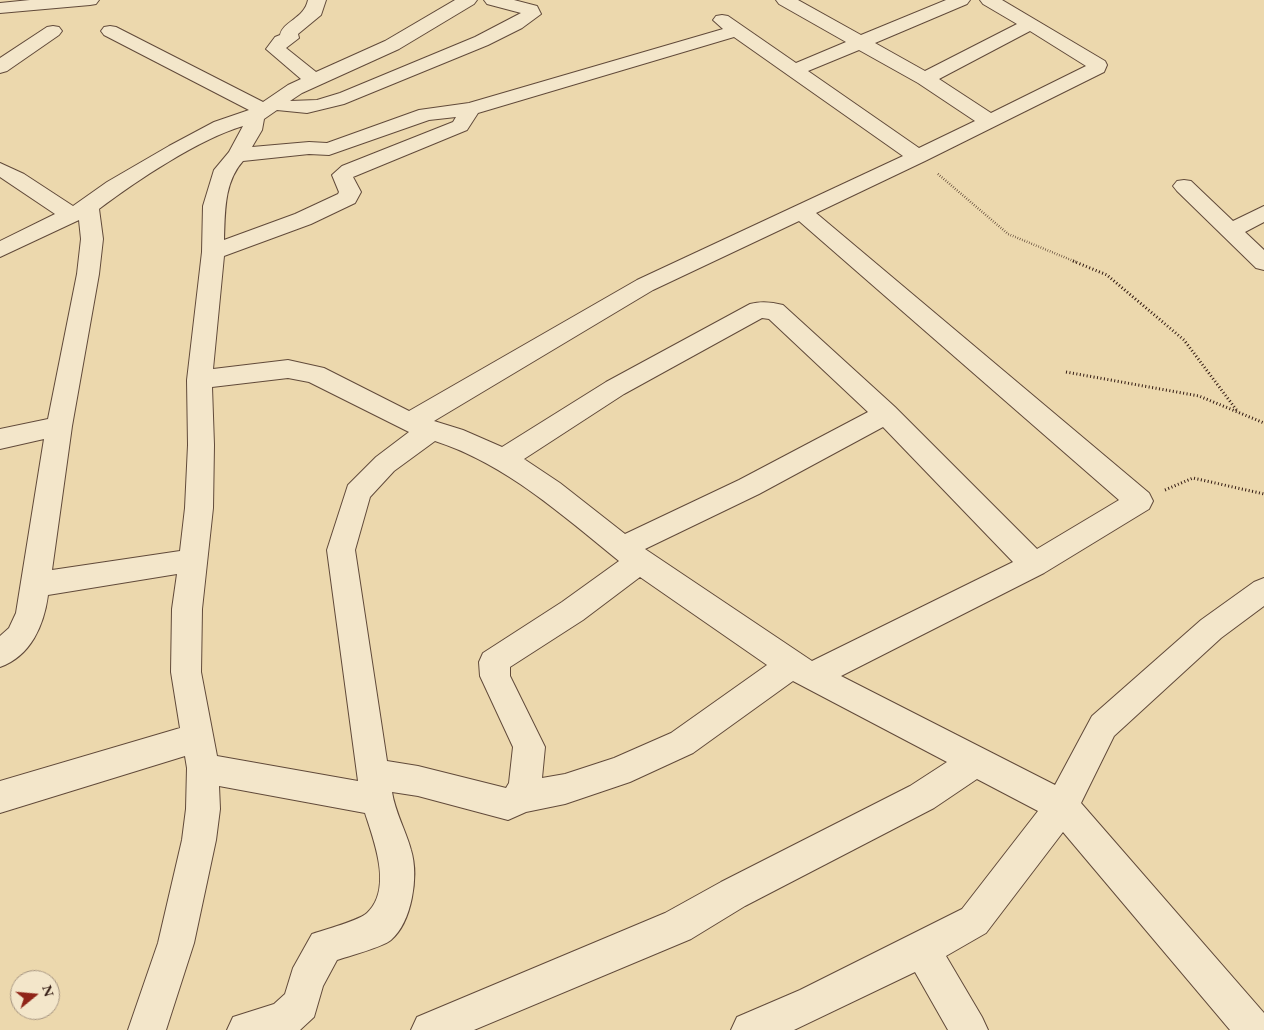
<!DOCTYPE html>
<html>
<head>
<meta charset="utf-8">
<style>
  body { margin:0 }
  #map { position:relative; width:1264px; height:1030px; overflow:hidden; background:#ecd8ad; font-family:"EB Garamond",serif }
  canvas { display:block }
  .north { position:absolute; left:10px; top:970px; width:50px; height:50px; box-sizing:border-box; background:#f3e6ca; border:1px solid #a69581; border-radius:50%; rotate:73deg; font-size:14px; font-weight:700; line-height:20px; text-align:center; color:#331b13 }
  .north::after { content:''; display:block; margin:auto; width:18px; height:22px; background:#8f2418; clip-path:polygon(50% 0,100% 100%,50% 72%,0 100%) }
</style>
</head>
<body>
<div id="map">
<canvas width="1264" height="1030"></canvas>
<div class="north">N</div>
</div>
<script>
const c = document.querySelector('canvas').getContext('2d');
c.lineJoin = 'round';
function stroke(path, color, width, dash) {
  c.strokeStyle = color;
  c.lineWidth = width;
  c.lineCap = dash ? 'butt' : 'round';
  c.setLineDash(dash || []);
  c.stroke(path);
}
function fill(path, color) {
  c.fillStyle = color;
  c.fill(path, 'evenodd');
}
const street = new Path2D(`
  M30 0H99L96 4 90 5 0 13V3Z
  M308 0H326L321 15 298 34 299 38 286 48 316 72 385 41 455 0H477L474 4 399 49 302 93 290 101 317 100 340 93 475 37 521 13 487 4 484 0H514L537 6 541 14 522 28 488 45 344 104 307 113 277 110 264 119 262 130 252 147 309 142 327 143 419 110 469 103 723 29 713 20 716 16 722 15 728 16 796 63 846 42 779 4 776 0H798L861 35 946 0H970L967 4 875 43 925 71 1017 24 983 4 980 0H1002L1105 61 1107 65 1104 72 925 161 816 213 1149 493 1153 501 1149 509 1044 573 841 676 1055 785 1092 716 1201 620 1254 582 1264 578V606L1221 638 1114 736 1081 803 1264 1013V1030H1230L1063 832 986 933 946 956 982 1017 988 1030H948L915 972 794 1030H731L737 1017 800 990 962 909 1038 811 977 779 934 808 745 906 691 939 474 1030H411L417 1017 665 913 721 882 910 786 947 762 793 681 693 753 630 782 565 804 526 812 508 820 418 796 392 792C395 812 406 831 411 850 419 876 412 922 391 940 383 947 349 956 337 960L323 986 314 1017 300 1030H227L233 1017 274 1004 285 994 293 968 312 934C324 930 360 920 367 913 393 889 374 841 365 813L219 786 220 809 216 840 194 943 166 1030H128L158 943 182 840 186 809 187 768 185 756 0 813V781L180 728 171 672 172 609 177 574 48 595C44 625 31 656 0 667V636L9 628 16 613 44 439 0 449V429L48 419 77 274 81 239 79 220 0 257V241L55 214 0 177V163L24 174 73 206 107 182 169 146 214 122 249 110 104 35 101 31 104 27 110 26 116 27 263 102 288 85 301 79 266 49 275 37 280 35C283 21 304 19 308 0ZM1030 31 1086 66 991 113 939 79ZM734 37 903 156 637 280 409 411 324 368 288 360 213 369 224 256 311 224 355 203 361 192 353 177 467 130 478 113ZM859 50 918 83 975 121 919 148 808 71ZM456 117 453 122 342 166 332 175 339 192 338 194 295 214 224 240C225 212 224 182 243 161L309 154 329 155 429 120ZM243 126 229 152 214 170 203 206 202 252 187 380 188 445 185 508 180 551 52 570 72 426 99 274 103 239 99 209C136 181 199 139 243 126ZM799 221 1119 500 1037 549 895 407 783 305C772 302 761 301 750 304L606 382 502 447 463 430 434 421 653 290ZM762 318 769 319 868 412 739 480 625 534 560 483 524 459 624 394ZM288 378 309 382 409 432 376 457 348 485 327 550 358 781 217 756 201 672 202 609 213 508 214 445 212 387ZM883 427 1013 562 812 661 645 549 759 494ZM435 441C506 464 562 515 619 561L562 602 483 653 479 662 480 676 513 747 509 783 506 788 418 766 387 761 355 550 370 497 394 471ZM640 577 767 665 671 733 614 758 565 774 542 778 545 747 510 676V667L583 620Z
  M53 26 59 27 62 31 59 35 7 71 0 73V58L47 27Z
  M1184 180 1191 181 1233 221 1264 206V222L1245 232 1264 250V270L1256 268 1177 191 1173 186 1177 181Z`);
stroke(street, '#614a3a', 2);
stroke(new Path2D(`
  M938 174 1008 234 1076 262`), '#331b13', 2.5, [0.5, 2]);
stroke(new Path2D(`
  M1073 261 1107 275 1184 340 1238 412
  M1066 372 1199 396 1264 423
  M1165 490 1193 478 1264 494`), '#331b13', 3, [1, 2.5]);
fill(street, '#f3e6ca');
</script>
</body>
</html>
